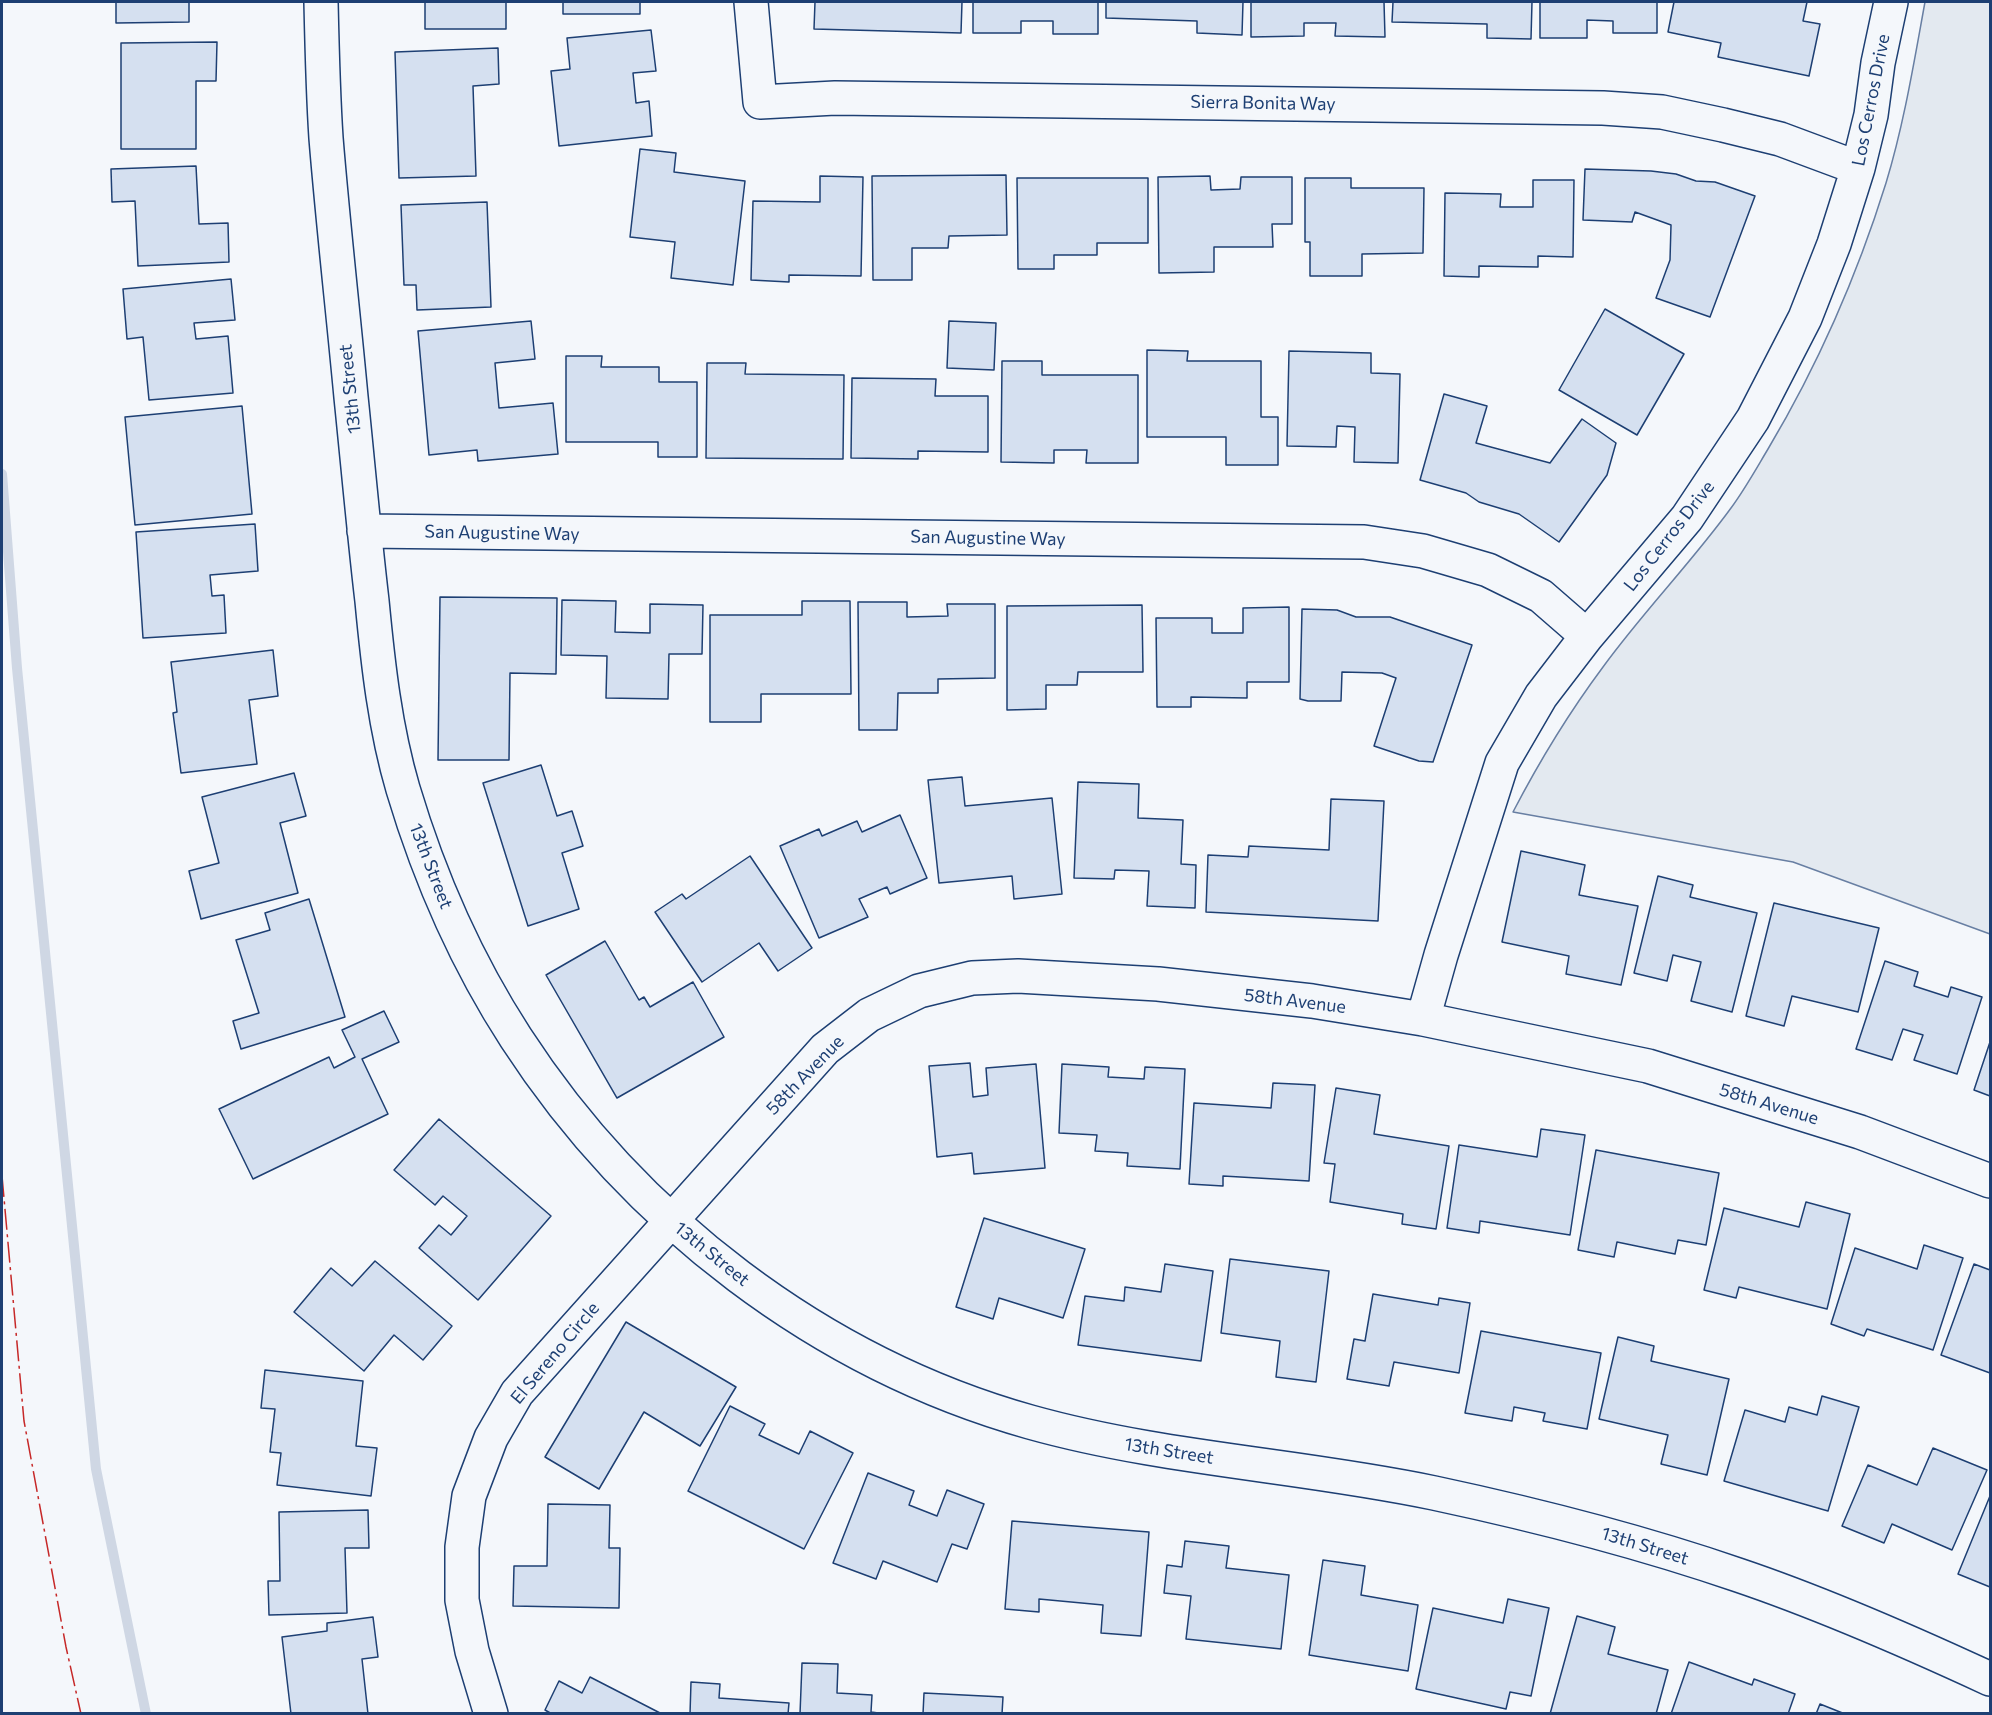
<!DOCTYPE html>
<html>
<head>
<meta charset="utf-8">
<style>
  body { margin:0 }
  #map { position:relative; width:1992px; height:1715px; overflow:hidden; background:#f4f7fb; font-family:Commissioner,sans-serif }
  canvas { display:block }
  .frame { position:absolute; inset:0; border:3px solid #1d3f73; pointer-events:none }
</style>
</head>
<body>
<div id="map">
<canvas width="1992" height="1715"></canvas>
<div class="frame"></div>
</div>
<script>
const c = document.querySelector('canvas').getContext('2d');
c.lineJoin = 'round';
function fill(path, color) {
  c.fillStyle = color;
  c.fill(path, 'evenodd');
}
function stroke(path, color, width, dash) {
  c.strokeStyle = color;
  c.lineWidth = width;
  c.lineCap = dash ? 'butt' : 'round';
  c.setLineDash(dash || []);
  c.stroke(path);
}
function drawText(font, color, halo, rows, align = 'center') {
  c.font = font + ' Commissioner,sans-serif';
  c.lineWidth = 4.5;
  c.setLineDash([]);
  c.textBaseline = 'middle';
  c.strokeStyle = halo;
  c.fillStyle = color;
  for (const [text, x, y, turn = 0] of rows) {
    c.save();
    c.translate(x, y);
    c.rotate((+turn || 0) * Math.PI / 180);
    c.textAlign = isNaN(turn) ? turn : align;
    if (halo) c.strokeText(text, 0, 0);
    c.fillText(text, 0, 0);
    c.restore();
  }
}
const green = new Path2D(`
  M1925 2H1990V934L1793 862 1513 812C1540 760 1568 714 1603 667 1643 612 1691 563 1731 508 1745 489 1756 469 1768 449 1818 365 1857 276 1886 183 1904 124 1914 62 1925 2Z`);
fill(green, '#e3e9f0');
stroke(green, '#687fa3', 1.5);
stroke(new Path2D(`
  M2 474 17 668 96 1469 146 1714`), '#cfd7e4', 10);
const building = new Path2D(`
  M116 2H189V22L116 23Z
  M425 2H506V29H425Z
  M563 2H640V14H563Z
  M815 2H962L961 33 814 29Z
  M973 2H1098V34H1053V21H1021V33H973Z
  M1106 2H1243L1242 35 1197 33V21L1106 18Z
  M1251 2H1384L1385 37 1335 36 1336 23H1304V36L1251 37Z
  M1393 2H1532L1531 39 1487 38V24L1392 22Z
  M1540 2H1657V33H1613V21L1587 20V38H1540Z
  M1674 2H1807L1803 21 1820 24 1809 76 1718 57 1721 43 1668 32Z
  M651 30 656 71 633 73 636 103 649 101 652 136 559 146 551 71 570 69 567 38Z
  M217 42 216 81H196V149H121V43Z
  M498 48 499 84 473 86 476 176 399 178 395 52Z
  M640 149 676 153 674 172 745 181 733 285 671 278 675 242 630 237Z
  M196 166 199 224 228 223 229 262 138 266 135 201 112 202 111 169Z
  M1585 169 1651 171 1676 174 1696 181 1715 182 1755 196 1710 317 1656 298 1670 260 1671 225 1635 212 1632 222 1583 220Z
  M1006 175 1007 235 949 236 948 248H912V280H873L872 176Z
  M820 176 863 177 861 276 789 275V282L751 280 753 201 820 202Z
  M1210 176 1211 190 1240 189 1241 177H1292V224H1272L1273 247H1214V272L1159 273 1158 177Z
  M1017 178H1148V243H1097V255H1054V269H1018Z
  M1305 178H1351V188H1424L1423 253 1362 254V276H1310V242H1305Z
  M1533 180H1574L1573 257 1538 256V267L1479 266V277L1444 276 1445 193 1501 194 1500 207H1533Z
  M487 202 491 307 417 310 416 285H404L401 205Z
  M231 279 235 320 194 323 196 339 228 336 233 393 149 400 143 337 127 339 123 289Z
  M1605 309 1684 354 1637 435 1559 390Z
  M531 321 535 359 495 363 499 408 553 403 558 454 478 461 477 450 429 455 418 331Z
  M949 321 996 323 994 370 947 368Z
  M1147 350 1188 351 1187 361H1261V417H1278V465H1226V437H1147Z
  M1289 351 1371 353V373L1400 374 1398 463 1354 462 1355 427 1337 426 1336 447 1287 446Z
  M566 356H602L601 367H659V382H697V457H658V442H566Z
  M1002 361H1042V375H1138V463H1086L1087 450H1054V463L1001 462Z
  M707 363H746L745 374 844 375 843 459 706 458Z
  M852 378 936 379 935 396H988V452L918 451V459L851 458Z
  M1444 394 1487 406 1476 443 1550 463 1582 419 1616 443 1607 475 1559 542 1519 514 1479 502 1466 493 1420 480Z
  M242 406 252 514 135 525 125 417Z
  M255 524 258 571 210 575 212 596 224 595 226 633 143 638 136 532Z
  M440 597 557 598 556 674 510 673 509 760H438Z
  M562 600 616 601 615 632 650 633V604L703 605 702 654H669L668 699 606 698 607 656 561 655Z
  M802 601H850L851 694H761V722H710V615H802Z
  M858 602H907V617L948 616 947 604H995V678L938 679V693H898L897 730H859Z
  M1142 605 1143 672H1078L1077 685H1046V709L1007 710V606Z
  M1289 607V682H1247V698L1191 697V707H1157L1156 618H1212V633H1243V608Z
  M1302 609 1337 610 1356 617H1390L1472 645 1433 762 1419 761 1374 746 1396 678 1382 673 1342 672 1341 701H1308L1300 699Z
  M273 650 278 696 249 700 257 764 181 773 173 713 177 712 171 662Z
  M541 765 557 816 572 811 583 846 562 853 579 909 528 926 483 783Z
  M294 773 306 816 280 823 298 893 201 919 189 871 219 863 202 797Z
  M962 777 965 806 1052 798 1062 894 1014 899 1012 876 939 883 928 780Z
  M1078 782 1139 784 1138 818 1183 820 1181 864 1196 865 1195 908 1147 906 1149 871 1115 870 1114 879 1074 878Z
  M1331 799 1384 801 1378 921 1206 912 1208 855 1248 857 1249 846 1329 850Z
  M900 815 927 878 890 894 887 887 859 899 868 917 819 938 780 846 819 829 822 836 857 821 862 832Z
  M1521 851 1585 865 1579 895 1638 906 1621 985 1566 974 1569 956 1502 942Z
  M750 856 812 948 778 971 759 943 702 982 655 912 682 894 686 899Z
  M1658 876 1693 885 1690 897 1757 913 1732 1012 1691 1001 1701 962 1673 955 1667 981 1634 973Z
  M309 899 345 1017 241 1049 233 1021 259 1013 236 940 270 930 265 913Z
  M1774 903 1879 928 1858 1012 1792 996 1784 1026 1746 1016Z
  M605 941 639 1000 644 997 650 1007 693 982 724 1037 617 1098 546 975Z
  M1885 961 1918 972 1914 986 1948 997 1951 987 1982 997 1957 1074 1914 1060 1923 1035 1903 1029 1892 1060 1856 1049Z
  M384 1011 399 1042 362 1059 388 1114 253 1179 219 1109 329 1057 334 1068 355 1057 342 1030Z
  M1990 1042V1096L1974 1090Z
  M970 1063 973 1097 988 1095 986 1068 1036 1064 1045 1168 974 1174 972 1153 937 1157 929 1066Z
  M1062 1064 1109 1067 1108 1077 1144 1079 1145 1067 1185 1069 1180 1169 1127 1166 1128 1153 1095 1151 1097 1135 1059 1133Z
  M1273 1083 1315 1085 1309 1181 1223 1176V1186L1189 1184 1194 1103 1271 1108Z
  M1336 1088 1380 1095 1374 1134 1449 1146 1436 1229 1402 1224 1403 1214 1330 1202 1335 1164 1324 1163Z
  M439 1119 551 1216 478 1300 419 1248 439 1225 451 1235 467 1216 443 1196 435 1205 394 1170Z
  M1541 1129 1585 1135 1570 1235 1480 1221 1479 1233 1447 1228 1459 1145 1537 1157Z
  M1596 1150 1719 1173 1706 1245 1678 1240 1675 1254 1617 1242 1614 1257 1578 1250Z
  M1806 1202 1850 1214 1827 1309 1739 1287 1736 1298 1704 1290 1724 1208 1799 1227Z
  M984 1218 1085 1249 1063 1318 999 1298 993 1319 956 1307Z
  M1924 1245 1963 1258 1933 1350 1867 1329 1864 1336 1831 1324 1855 1248 1917 1269Z
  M1230 1259 1329 1271 1316 1382 1276 1377 1280 1341 1221 1333Z
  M375 1261 452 1326 423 1360 394 1335 364 1371 294 1312 331 1268 352 1286Z
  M1165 1264 1213 1271 1201 1361 1078 1345 1085 1296 1124 1301 1125 1287 1161 1292Z
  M1974 1264 1990 1270V1373L1941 1355Z
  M1373 1294 1438 1305 1439 1298 1470 1303 1459 1373 1394 1362 1389 1386 1347 1379 1354 1339 1365 1341Z
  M626 1322 736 1387 700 1446 644 1412 599 1489 545 1457Z
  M1481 1331 1601 1353 1587 1429 1543 1421 1545 1413 1514 1407 1512 1421 1465 1413Z
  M1618 1337 1654 1346 1651 1361 1729 1379 1707 1475 1661 1464 1668 1435 1599 1419Z
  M265 1370 363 1381 356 1446 377 1448 371 1496 277 1485 281 1453 270 1452 275 1409 261 1408Z
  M1822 1396 1859 1407 1828 1511 1724 1481 1745 1410 1785 1422 1789 1407 1817 1415Z
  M730 1406 765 1424 759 1435 799 1454 810 1431 853 1453 804 1549 688 1491Z
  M1933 1448 1987 1470 1952 1550 1892 1524 1884 1543 1842 1526 1868 1465 1917 1485Z
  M868 1473 914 1491 909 1505 937 1516 947 1490 984 1504 967 1549 952 1544 937 1582 883 1561 876 1579 833 1563Z
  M1990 1496V1587L1958 1574Z
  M548 1504 610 1505 609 1548H620L619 1608 513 1606 514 1566H547Z
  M368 1510 369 1548H345L347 1613 269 1615 268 1581H280L279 1512Z
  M1012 1521 1149 1532 1141 1636 1101 1633 1103 1605 1039 1599V1612L1005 1609Z
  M1185 1541 1229 1546 1226 1568 1289 1575 1281 1649 1186 1639 1191 1596 1164 1593 1167 1565 1182 1567Z
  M1323 1560 1365 1566 1361 1595 1418 1605 1408 1671 1309 1655Z
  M1508 1599 1549 1608 1531 1696 1510 1692 1506 1709 1416 1689 1433 1608 1503 1623Z
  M1577 1616 1615 1627 1608 1654 1668 1670 1656 1714H1550Z
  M373 1617 378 1657 362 1659 368 1714H291L282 1637 327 1631V1623Z
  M1689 1662 1752 1685 1754 1679 1795 1694 1788 1714H1671Z
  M802 1663 838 1664 837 1693 872 1695 871 1712 886 1714H800Z
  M590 1677 662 1714H552L545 1710 559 1681 582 1693Z
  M691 1682 720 1684 719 1698 789 1703 788 1714H690Z
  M924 1693 1003 1697 1002 1714H923Z
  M1820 1704 1845 1714H1816Z`);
fill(building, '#d5e0f0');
stroke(building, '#1d3f73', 1.5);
const minor = new Path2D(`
  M321 2C322 47 323 93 326 138 333 224 343 311 351 397 358 465 364 533 372 601 378 664 385 728 403 789 429 876 466 961 516 1038 634 1220 820 1363 1030 1422 1162 1459 1301 1465 1434 1493 1537 1515 1639 1541 1738 1575 1824 1604 1908 1641 1990 1679
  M751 2 760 102 835 98 1603 108 1662 112 1723 125 1780 139 1858 168
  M364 531 1364 542 1423 551 1488 570 1541 596 1587 636
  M1423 1019 1441 955 1502 763 1541 696 1587 636 1687 518 1753 419 1805 318 1834 244 1858 168 1871 115 1878 63 1891 2
  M491 1714 472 1651 462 1600V1547L469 1496 491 1438 517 1393 825 1049 869 1015 919 991 972 978 1018 976 1158 984 1312 1001 1423 1019 1648 1066 1860 1132 1990 1181`);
stroke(minor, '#1d3f73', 36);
stroke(minor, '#f4f7fb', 33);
stroke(new Path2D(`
  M2 1176 24 1421 66 1647 81 1714`), '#c62828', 1.5, [21, 4.5, 3, 4.5]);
drawText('18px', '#1d3f73', '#f4f7fb', [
  ["Los Cerros Drive",1871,100,-79],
  ["Sierra Bonita Way",1263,103,1],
  ["13th Street",350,389,-96],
  ["San Augustine Way",502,533,1],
  ["Los Cerros Drive",1669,536,-52],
  ["San Augustine Way",988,538,1],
  ["13th Street",431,866,69],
  ["58th Avenue",1295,1001,7],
  ["58th Avenue",805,1075,-46],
  ["58th Avenue",1769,1104,17],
  ["13th Street",712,1254,39],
  ["El Sereno Circle",555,1353,-50],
  ["13th Street",1169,1451,9],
  ["13th Street",1645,1546,17]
]);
</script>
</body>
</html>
